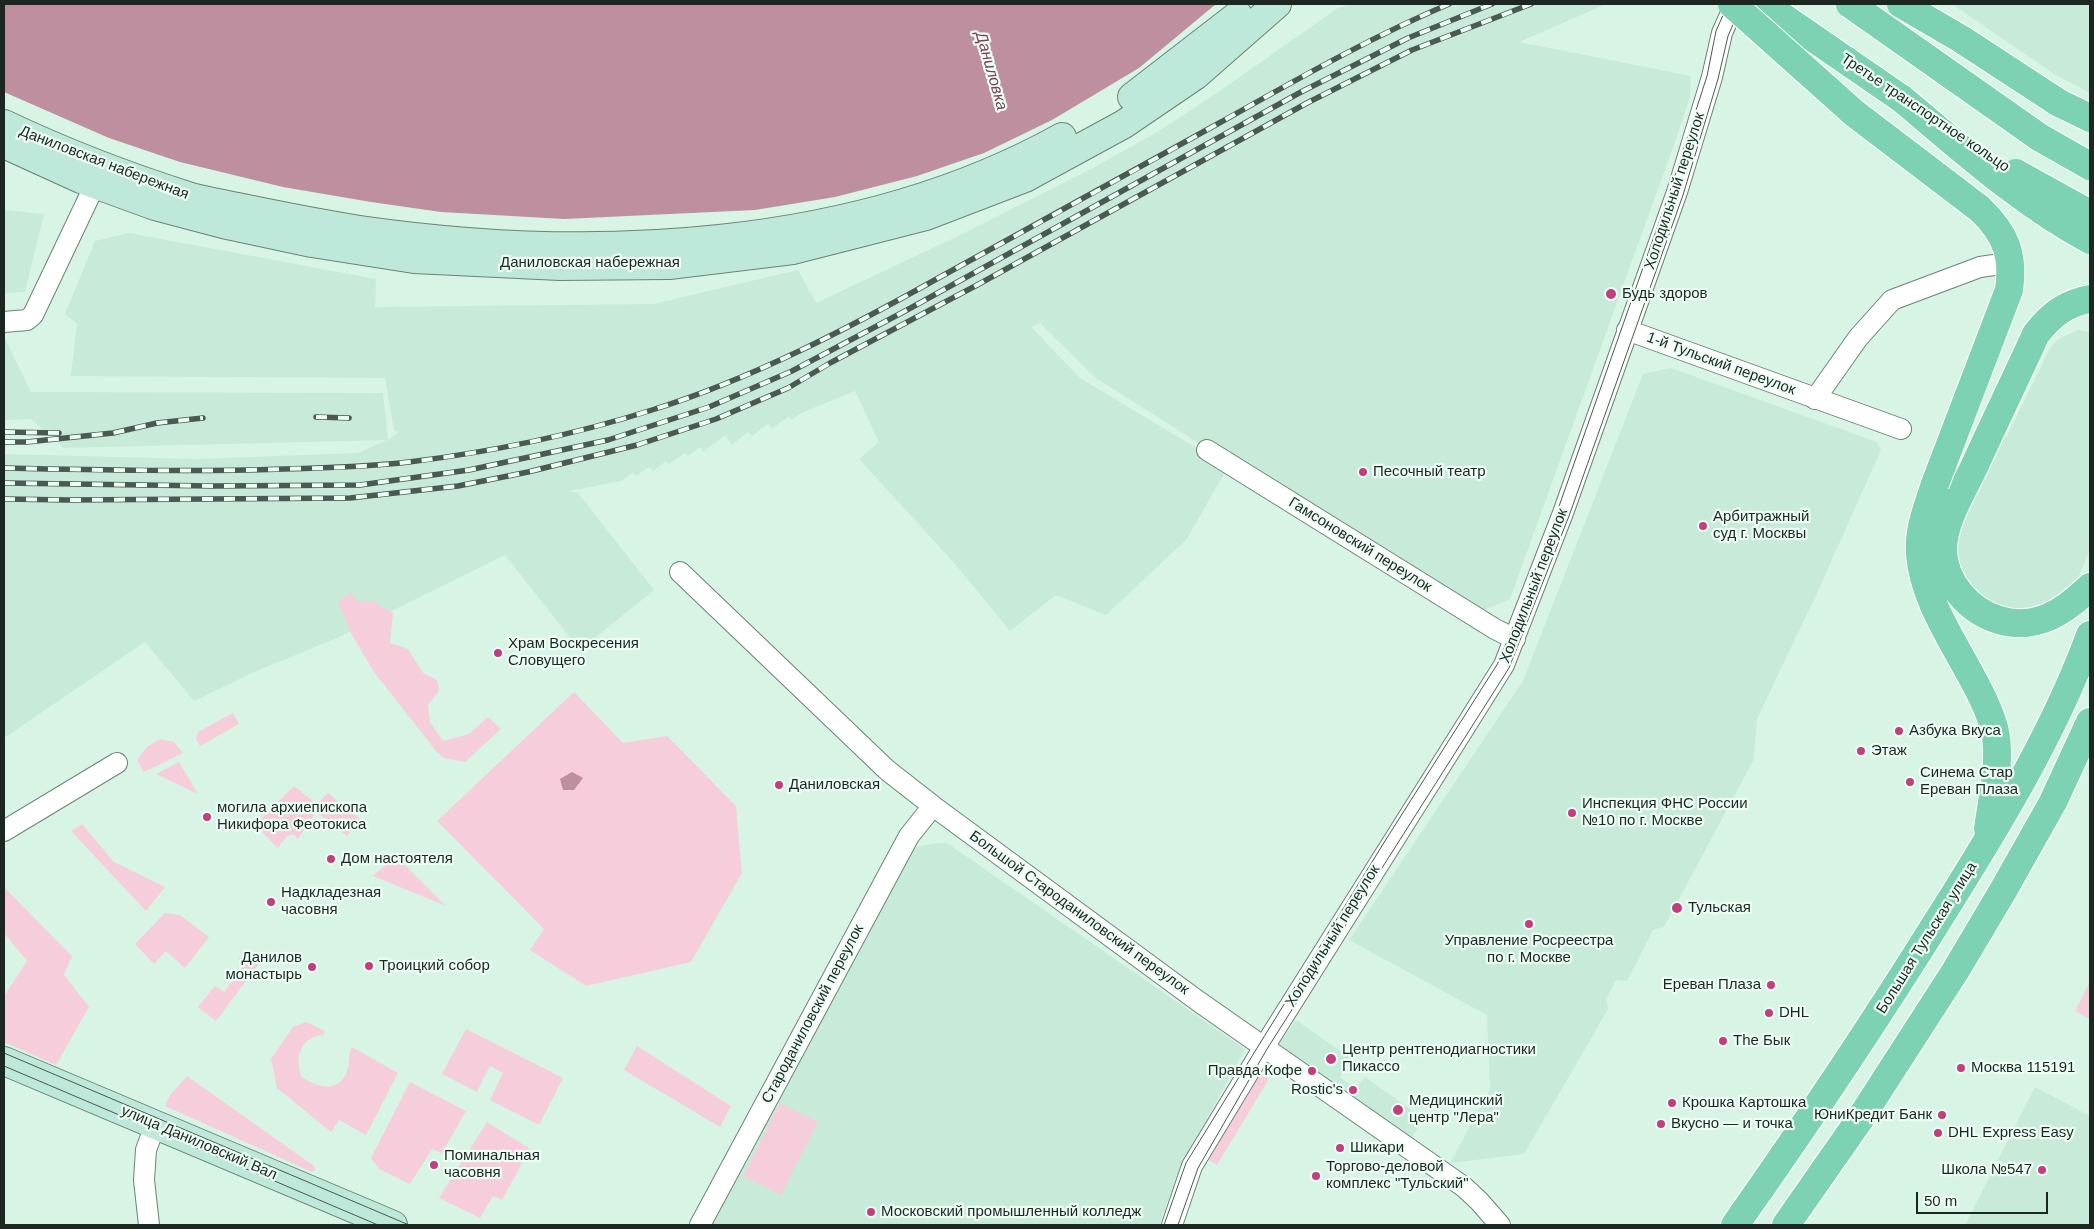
<!DOCTYPE html>
<html>
<head>
<meta charset="utf-8">
<style>
  body { margin:0 }
  #map { position:relative; width:2094px; height:1229px; overflow:hidden; background:#d8f4e5; font-family:Helvetica,sans-serif }
  canvas { display:block }
  .frame { position:absolute; inset:0; border:5px solid #1c2721; pointer-events:none }
  .scale { position:absolute; left:1916px; top:1192px; width:132px; height:22px; box-sizing:border-box; border:2px solid #1c2721; border-top:0; padding-left:6px; font-size:15px; line-height:18px; white-space:nowrap; color:#1c2721; -webkit-text-stroke:4px #edfef5; paint-order:stroke }
</style>
</head>
<body>
<div id="map">
<canvas width="2094" height="1229"></canvas>
<div class="frame"></div>
<div class="scale">50 m</div>
</div>
<script>
const c = document.querySelector('canvas').getContext('2d');
c.lineJoin = 'round';
function fill(path, color) {
  c.fillStyle = color;
  c.fill(path, 'evenodd');
}
function stroke(path, color, width, dash) {
  c.strokeStyle = color;
  c.lineWidth = width;
  c.lineCap = dash ? 'butt' : 'round';
  c.setLineDash(dash || []);
  c.stroke(path);
}
function drawText(font, color, halo, rows, align = 'center') {
  c.font = font + ' Helvetica,sans-serif';
  c.lineWidth = 4.5;
  c.setLineDash([]);
  c.textBaseline = 'middle';
  c.strokeStyle = halo;
  c.fillStyle = color;
  for (const [text, x, y, turn = 0] of rows) {
    c.save();
    c.translate(x, y);
    c.rotate((+turn || 0) * Math.PI / 180);
    c.textAlign = isNaN(turn) ? turn : align;
    if (halo) c.strokeText(text, 0, 0);
    c.fillText(text, 0, 0);
    c.restore();
  }
}
fill(new Path2D(`
  M1351 4H1606L1519 42 1691 76 1690 97 1676 139 1510 599 1478 613 1230 463 1096 378 1040 323 1046 319 1031 327 1080 378 1228 467 1186 540 1106 615 1056 595 1010 631 955 564 859 459 879 442 855 391 801 413 792 420 789 416 772 429 768 424 752 436 748 432 732 445 725 435 703 452 700 447 688 456 685 453 669 464 666 461 653 471 649 467 636 476 633 472 621 481 570 491 578 493 654 590 580 650 505 555 339 637 252 673 194 701 145 642 4 738V454L197 459 358 453 387 440 64 448 31 419 4 420V336L31 392 383 393 388 440 398 433 394 430 385 378 71 376 77 324 65 314 95 241 129 233 376 279 375 307 653 304 798 270 816 303 956 237 1097 166 1157 132 1211 97 1338 8Z
  M1952 4H2090V93L2054 74Z
  M4 210 44 214 25 292 4 293Z
  M2078 330 2090 332V549L2076 583 2039 611 1998 609 1965 582 1956 554V539L1960 523 1996 446 2007 436 2051 346 2060 338Z
  M1671 368 1877 442 1881 450 1818 591 1757 719 1754 759 1664 927 1653 930 1627 981 1616 980 1606 999 1608 1009 1524 1154 1450 1163 1490 1089 1487 1015 1349 940 1523 681 1643 374Z
  M937 843H947L1245 1049 1182 1164 1159 1225H710L911 852 917 847Z
  M1296 1020 1352 1059 1340 1077 1356 1089 1365 1077 1424 1119 1406 1145 1274 1051Z
  M2035 1087 2090 1116V1225H1965Z`), '#c7ebd8');
fill(new Path2D(`
  M351 592 358 602 372 601 393 613 390 643 408 649 423 673 437 680 439 691 428 705 430 722 443 741 469 734 488 717 501 729 465 762 444 758 436 751 374 672 352 635 338 602Z
  M574 692 623 743 667 736 736 806 742 873 691 962 586 986 530 950 544 929 437 821Z
  M233 713 239 724 200 746 196 739 198 732Z
  M160 739 174 742 183 753 144 772 137 760 147 747Z
  M179 762 198 794 156 774Z
  M294 786 317 804 328 793 361 820 347 836 316 812 298 839 293 834 286 837 278 848 263 833 261 819Z
  M82 824 114 862 165 887 146 911 71 831Z
  M396 856 446 906 373 876Z
  M4 887 72 956 64 975 89 1007 56 1065 4 1042V996L27 961 4 933Z
  M165 913 180 915 209 937 185 968 166 951 154 964 135 944Z
  M251 953H258L264 957 216 1021 198 1007 215 986 224 992 244 965 243 962 238 959Z
  M2090 981V1019L2075 1011Z
  M306 1022 325 1031 323 1035C300 1037 295 1058 301 1076 318 1089 342 1094 348 1067 350 1060 348 1053 352 1047L398 1073 366 1135 339 1120 331 1132 277 1088 271 1059 293 1027Z
  M466 1029 563 1078 539 1125 490 1100 503 1073 490 1066 477 1092 442 1074Z
  M637 1046 731 1106 720 1127 624 1070Z
  M1258 1071 1269 1079 1217 1165 1209 1160Z
  M187 1076 314 1166 315 1170 312 1172 165 1106 170 1095Z
  M410 1082 466 1111 442 1153 432 1149 410 1184 379 1169 371 1158Z
  M780 1103 818 1122 781 1195 743 1176Z
  M487 1122 530 1149 502 1200 493 1196 480 1218 439 1198Z`), '#f6cedb');
fill(new Path2D(`
  M4 4H1216L1139 68 1052 120 984 153 917 176 835 197 755 210 564 219 441 212 371 202 283 187 180 162 109 138 4 92Z
  M572 772 583 778 574 790H563L560 779Z`), '#be8f9f');
const minor = new Path2D(`
  M4 322 27 320 33 315 101 172
  M1627 330 1901 429
  M1815 399 1858 338 1892 300 1980 267 2001 264
  M1207 450 1495 629 1515 639
  M680 572 887 770 933 806 1198 1001 1464 1187 1479 1201 1500 1225
  M4 831 117 763
  M149 1225 144 1180 146 1150 155 1125
  M700 1225 909 836 933 806
  M1172 1225 1192 1166 1264 1047 1504 665 1563 513 1677 192 1712 77 1722 33 1735 4`);
const secondary = new Path2D(`
  M1132 97 1238 15
  M4 124C63 152 125 176 188 196 205 201 224 204 242 208 281 216 320 224 360 230 590 263 855 252 1062 137
  M4 144 81 179 155 206 223 224 312 243 414 259 560 266 669 265 793 250 926 216 1025 178 1124 124 1196 75 1277 4
  M4 1061 393 1225`);
const primary = new Path2D(`
  M1764 4 1902 99
  M2090 299C2066 303 2051 315 2036 334 2016 378 1995 421 1975 465 1963 491 1943 521 1943 550 1944 583 1969 611 1999 620 2036 631 2064 612 2090 587
  M1935 484C1928 506 1918 529 1920 554 1924 613 1975 668 1993 724 2003 754 1992 798 1988 829
  M1735 1225C1807 1123 1876 1020 1942 914 1998 825 2054 733 2090 635
  M1786 1225 1860 1119 1956 970 2004 889 2053 802 2090 722`);
stroke(minor, '#6a8476', 22);
stroke(secondary, '#6a8476', 30);
stroke(primary, '#fff', 30);
stroke(minor, '#fff', 20);
stroke(secondary, '#bee8d9', 28);
stroke(primary, '#7dd2b3', 28);
stroke(new Path2D(`
  M4 1053 409 1225
  M4 1066 378 1225
  M1164 1225 1186 1163 1385 841 1498 663 1522 605 1557 512 1670 191 1707 76 1716 31 1728 4
  M1178 1225 1198 1168 1267 1049 1509 668 1569 516 1683 195 1718 79 1728 36 1742 4`), '#4a5951', 1);
const rail = new Path2D(`
  M316 417 349 418
  M4 432 59 433
  M4 442H27L113 433 157 423 203 418
  M4 468C97 470 191 472 284 469 326 468 367 467 409 462 491 452 573 435 652 410 754 378 849 328 942 276 1035 225 1128 174 1221 122 1296 80 1371 37 1449 4
  M4 483 213 486 360 485 469 470 608 440 709 407 792 371 907 310 1301 92 1408 38 1492 4
  M4 499 69 500 350 498 458 486 528 472 637 445 716 419 788 388 830 363 979 284 1307 103 1412 50 1531 4`);
stroke(rail, '#4a5951', 5.5);
stroke(rail, '#edfef5', 4, [11]);
const primaryBridge = new Path2D(`
  M1732 4 1854 113 1980 209C2006 234 2014 255 2009 290L1935 484
  M1850 4 2039 137 2090 166
  M1901 4 1961 39 2059 103 2090 118
  M1902 99C1962 149 2021 203 2090 240
  M2016 173 2090 214`);
stroke(primaryBridge, '#fff', 30, []);
stroke(primaryBridge, '#7dd2b3', 28);
for (const [x, y, r, color] of [
  [1611,294,6,"#c43d7c"],
  [1363,472,5,"#c43d7c"],
  [1703,526,5,"#c43d7c"],
  [498,653,5,"#c43d7c"],
  [1899,731,5,"#c43d7c"],
  [1861,751,5,"#c43d7c"],
  [1910,782,5,"#c43d7c"],
  [779,785,5,"#c43d7c"],
  [1572,813,5,"#c43d7c"],
  [207,817,5,"#c43d7c"],
  [331,859,5,"#c43d7c"],
  [271,902,5,"#c43d7c"],
  [1677,908,6,"#c43d7c"],
  [1529,924,5,"#c43d7c"],
  [369,966,5,"#c43d7c"],
  [312,967,5,"#c43d7c"],
  [1771,985,5,"#c43d7c"],
  [1769,1013,5,"#c43d7c"],
  [1723,1041,5,"#c43d7c"],
  [1331,1059,6,"#c43d7c"],
  [1961,1068,5,"#c43d7c"],
  [1312,1071,5,"#c43d7c"],
  [1353,1090,5,"#c43d7c"],
  [1672,1103,5,"#c43d7c"],
  [1398,1110,6,"#c43d7c"],
  [1942,1115,5,"#c43d7c"],
  [1661,1124,5,"#c43d7c"],
  [1938,1133,5,"#c43d7c"],
  [1340,1148,5,"#c43d7c"],
  [434,1165,5,"#c43d7c"],
  [2042,1170,5,"#c43d7c"],
  [1316,1176,5,"#c43d7c"],
  [871,1212,5,"#c43d7c"]
]) {
  const dot = new Path2D();
  dot.arc(x, y, r, 0, 2 * Math.PI);
  c.fillStyle = color;
  c.fill(dot);
  stroke(dot, '#edfef5', 2);
}
drawText('15px', '#1c2721', '#edfef5', [
  ["Третье транспортное кольцо",1925,113,34],
  ["Даниловская набережная",104,163,21],
  ["Холодильный переулок",1675,191,-72],
  ["Даниловская набережная",590,263],
  ["1-й Тульский переулок",1721,364,20],
  ["Гамсоновский переулок",1360,545,32],
  ["Холодильный переулок",1534,586,-69],
  ["Большой Староданиловский переулок",1079,913,36],
  ["Холодильный переулок",1333,936,-58],
  ["Большая Тульская улица",1927,938,-58],
  ["Староданиловский переулок",813,1014,-62],
  ["улица Даниловский Вал",199,1143,23]
]);
drawText('15px', '#1c2721', '#edfef5', [
  ["Будь здоров",1622,294],
  ["Песочный театр",1373,472],
  ["Арбитражный",1713,517],
  ["суд г. Москвы",1713,534],
  ["Храм Воскресения",508,644],
  ["Словущего",508,661],
  ["Азбука Вкуса",1909,731],
  ["Этаж",1871,751],
  ["Синема Стар",1920,773],
  ["Ереван Плаза",1920,790],
  ["Даниловская",789,785],
  ["Инспекция ФНС России",1582,804],
  ["№10 по г. Москве",1582,821],
  ["могила архиепископа",217,808],
  ["Никифора Феотокиса",217,825],
  ["Дом настоятеля",341,859],
  ["Надкладезная",281,893],
  ["часовня",281,910],
  ["Тульская",1688,908],
  ["Управление Росреестра",1529,941,"center"],
  ["по г. Москве",1529,958,"center"],
  ["Данилов",302,958,"right"],
  ["монастырь",302,975,"right"],
  ["Троицкий собор",379,966],
  ["Ереван Плаза",1761,985,"right"],
  ["DHL",1779,1013],
  ["The Бык",1733,1041],
  ["Центр рентгенодиагностики",1342,1050],
  ["Пикассо",1342,1067],
  ["Москва 115191",1971,1068],
  ["Правда Кофе",1302,1071,"right"],
  ["Rostic's",1343,1090,"right"],
  ["Медицинский",1409,1101],
  ["центр \"Лера\"",1409,1118],
  ["Крошка Картошка",1682,1103],
  ["ЮниКредит Банк",1932,1115,"right"],
  ["Вкусно — и точка",1671,1124],
  ["DHL Express Easy",1948,1133],
  ["Шикари",1350,1148],
  ["Поминальная",444,1156],
  ["часовня",444,1173],
  ["Торгово-деловой",1326,1167],
  ["комплекс \"Тульский\"",1326,1184],
  ["Школа №547",2032,1170,"right"],
  ["Московский промышленный колледж",881,1212]
], 'left');
drawText('italic 16px', '#7c3e57', '#edfef5', [
  ["Даниловка",991,71,74]
]);
</script>
</body>
</html>
